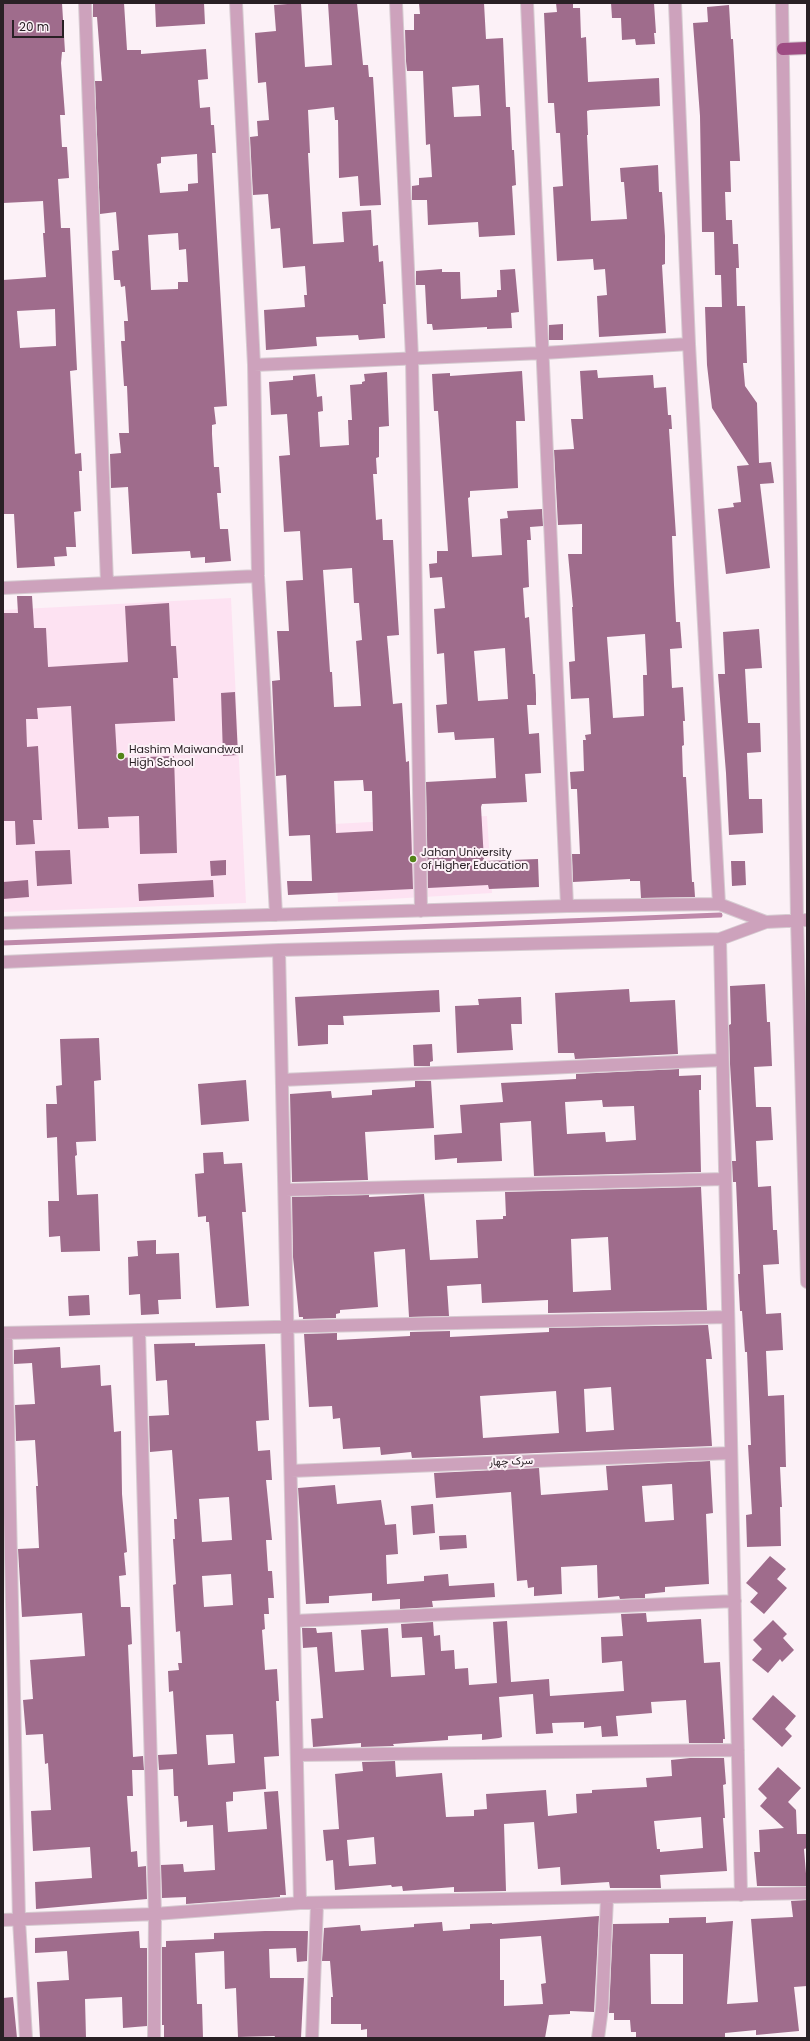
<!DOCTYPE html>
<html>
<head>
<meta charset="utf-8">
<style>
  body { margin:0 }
  #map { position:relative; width:810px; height:2041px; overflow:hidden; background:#fcf1f7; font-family:Poppins,sans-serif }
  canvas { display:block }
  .frame { position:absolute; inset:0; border:4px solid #292025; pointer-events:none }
  .scale { position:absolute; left:12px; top:20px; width:52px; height:18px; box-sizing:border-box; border:2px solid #292025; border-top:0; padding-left:5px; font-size:12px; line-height:14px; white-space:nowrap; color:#292025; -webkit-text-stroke:3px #fcf1f7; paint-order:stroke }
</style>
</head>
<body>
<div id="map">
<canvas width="810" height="2041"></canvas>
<div class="frame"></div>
<div class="scale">20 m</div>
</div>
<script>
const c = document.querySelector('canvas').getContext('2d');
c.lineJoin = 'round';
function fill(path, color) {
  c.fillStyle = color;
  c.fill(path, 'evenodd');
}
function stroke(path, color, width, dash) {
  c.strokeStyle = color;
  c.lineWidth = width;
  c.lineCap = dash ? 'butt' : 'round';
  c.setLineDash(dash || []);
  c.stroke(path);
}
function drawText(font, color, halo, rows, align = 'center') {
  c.font = font + ' Poppins,Vazirmatn,sans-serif';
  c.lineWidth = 4;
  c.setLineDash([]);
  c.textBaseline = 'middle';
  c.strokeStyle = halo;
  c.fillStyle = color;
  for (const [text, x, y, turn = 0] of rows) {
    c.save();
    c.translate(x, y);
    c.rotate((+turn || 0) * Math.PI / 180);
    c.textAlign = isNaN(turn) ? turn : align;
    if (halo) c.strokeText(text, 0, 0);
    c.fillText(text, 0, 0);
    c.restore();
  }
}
fill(new Path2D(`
  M231 598 246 903 3 912V610Z
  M487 816 492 893 338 902 333 824Z`), '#fde2f2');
stroke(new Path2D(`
  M3 943 720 915`), '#be89aa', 5);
fill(new Path2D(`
  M3 3H62L65 52H62L61 63 65 115H60L62 147H67L69 178 58 179 61 228H70L77 370 70 371 75 454 81 453 82 471H79L81 511 74 512 76 547H66L67 556 54 557 55 566 17 568 14 514H3V280L46 277 43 233H45L43 201 3 203ZM55 309 56 346 20 348 17 311Z
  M93 3H124L127 50H141V54L206 49 208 79 198 80 200 108 210 107 211 125H214L216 153H212L227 406 214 407 216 424 212 425V434L214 467H219L221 493H217L220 529H228L231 561 205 563V557L191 558 190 551 132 554 128 487 111 488 110 454 121 453 119 433H129L127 386H124L121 341H125L124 321H128L125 286 121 287 120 280H114L112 251 119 250 116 212 100 214 95 81H102L97 17H93ZM197 154 198 183 188 184V191L160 193 157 164 161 163V157ZM178 233 179 250 186 249 188 282H178V289L151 290 148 235Z
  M155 3H204L205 24 156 27Z
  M301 3 305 67 332 65 328 3H357L363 65H368L369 77H373L381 205 360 206 358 176 339 178 338 120H335L334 107 308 110 310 153H308L313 244 344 242 342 212 371 210 373 246 378 245 379 262 383 261 386 304H383L385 338 359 340 358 335 316 337 317 346 266 350 264 310 305 307 304 295H307L305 266 283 268 280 228 271 229 268 194 253 195 250 137 258 136 257 121 269 120 266 82 258 83 255 33 276 31 274 5Z
  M419 3H484L486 39 503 38 506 107H510L512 150H514L516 185 512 186 515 235 479 237 478 222 428 225 427 200H412V186L419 185V178L432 177 430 144 426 145 423 71H407L406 61 405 30H414V14H420ZM479 85 481 116 454 117 452 87Z
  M556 3H573V8H580L581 38 586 37 588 82 659 78 660 106 590 110 587 111 588 135H587L591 221 627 219 624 182H621L620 168 658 165 659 192H662L665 236V264L662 265 666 333 599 337 597 296 607 295 605 269 594 270 593 259 557 261 553 187 563 186 560 133H556L554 103H548L544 13 557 12Z
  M611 3H654L656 33H654L655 44 636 45 635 39 622 40 621 18H612Z
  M729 5 731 39H733L740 161H730L731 192H725L726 220H732L733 244H738L739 268H736L737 306H745L747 363H743L745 386 757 403 759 463 771 462 774 483 760 484 770 568 726 574 718 509 734 507 733 503 741 502 737 466 749 465 712 408 707 365 705 307H722L721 275H715L714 232H702L700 116 693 23 708 22 707 7Z
  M442 269V272H460L461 299 497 297V290H501L500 270 515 269 519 312 511 313 512 328 487 329V327L433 330 432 324H427L425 285H416V271Z
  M563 324V340H549V325Z
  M597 370 598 378 653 375 654 388 666 387 668 415H671L672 429H669L676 536H672L674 585 676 622H680L682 648 670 649 672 688 683 687 685 721H683L684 745 682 746 683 777H686L692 882H694L695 897 641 898 640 881H630V879L573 882 572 854H580L577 789H571L570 772 584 771 583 740H586L585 735 591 734 589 698 571 699 569 662 575 661 572 607H573L568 554H582V524L558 525 554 450 574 449 571 419H583L580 371ZM645 634 647 675H643L644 716 613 718 607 637Z
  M522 371 525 421H516L518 488 470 491V497L468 498 472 557 502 555 500 519 508 518 507 511 542 509 543 526 530 527 531 540H527L529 587 523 588 525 618 529 617 533 674H535L536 694V705H527L529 734 539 733 541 773 525 774 527 802 482 804 481 807 484 861 538 859 539 887 489 889 488 885 428 888 426 782 496 778 494 738 455 740 454 732 438 733 436 705 447 704 444 653 437 654 434 609 445 608 442 577 430 578 429 564 437 563V551H448L438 411H434L432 374 450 373V376ZM505 648 508 699 478 701 474 651Z
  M387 372 389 426 379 427V457L376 458 377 474H373L376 520 382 519 383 540H393L399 635 387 636 393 704 402 703 406 762 409 761 413 889 288 895 287 881H312L310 835 289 836 286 775 276 776 272 681 280 680 277 631H289L286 581 303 580 300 531 284 532 279 456 290 455 287 414 271 415 269 382 293 380V376L315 374 317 397 322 396 323 411 318 412 320 447 349 445 348 420H352L350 385 362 384V382L365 381 364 374ZM352 568 354 603H359L362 640 356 641 361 706 334 707 332 672H330L323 570ZM363 780 364 791H372L373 831 336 833 334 781Z
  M17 596H32L34 628H46L48 667 128 662 125 606 169 603 171 646H176L178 678H173L175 721 115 724 117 758 174 756 177 853 140 854 139 816 108 817 109 828 78 829 71 706 37 708 38 719H26L27 747 38 746 42 820H33L35 844 16 845 15 821H3V613H18Z
  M759 629 762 668 745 669 748 723H760L761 752 747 753 749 799H762L763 833 729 835 726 773 718 674H725L723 632Z
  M235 692 238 755 223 756 221 693Z
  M70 850 72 884 37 886 35 851Z
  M226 860V875L211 876 210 861Z
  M731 861H745L746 885 732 886Z
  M28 880 29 897 3 899V882Z
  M213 880 214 897 139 901 138 884Z
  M765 984 767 1022H770L772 1066 754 1067 756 1107H771L773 1140 756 1141 758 1187 771 1186 773 1230H777L779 1264 763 1265 766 1314 781 1313 783 1350 766 1351 768 1396 784 1395 786 1467H780L782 1507H780L781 1546 747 1547 746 1515 752 1514 748 1445H751L747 1352H745L742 1311H740L738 1274H740L736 1182H733L732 1161H736L730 1064 729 1025 731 1024 730 986Z
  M629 989 630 1002 675 1000 678 1054 575 1059 574 1053H558L555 993Z
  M439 990 440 1012 343 1016 344 1025H328V1044L298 1046 295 997Z
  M521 997 522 1024H511L513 1050 457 1053 455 1006 479 1005 478 999Z
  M99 1038 101 1080 94 1081 96 1141 76 1142 77 1155 75 1156 77 1195 98 1194 100 1251 61 1252 60 1236 49 1237 48 1201H59L57 1137 47 1138 46 1104H57L56 1086 62 1085 60 1039Z
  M432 1044 433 1061 430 1062V1066H414L413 1045Z
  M679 1069V1076L701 1075V1090H699L701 1172 534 1176 531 1121 500 1123 502 1161 457 1163V1158L435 1160 434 1135 462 1133 460 1105 503 1102 501 1083 576 1079V1074ZM602 1100 603 1107 634 1106 636 1140 606 1142 605 1132 567 1134 565 1102Z
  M246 1080 249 1121 201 1125 198 1084Z
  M415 1081H431L434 1128 365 1132 368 1180 292 1182 290 1094 331 1091 332 1098 372 1095V1090L415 1087Z
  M223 1152 224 1164 242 1163 246 1212H242L249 1306 216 1308 209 1222H206V1216L198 1217 195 1174 204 1173 203 1153Z
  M701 1187 707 1310 548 1313V1300L482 1303 481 1284 447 1286 449 1316 409 1317 405 1249 374 1252 378 1307 340 1310V1313L336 1314V1318L303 1319V1317H299L293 1257 292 1197 369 1195V1197L424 1194 430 1260 478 1258 476 1220 503 1219V1216H506L505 1192ZM608 1237 611 1290 573 1292 571 1239Z
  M156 1240V1254L179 1253 181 1299 158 1300 159 1314 141 1315 140 1294 129 1295 128 1257 138 1256 137 1241Z
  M89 1295 90 1315 69 1316 68 1296Z
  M708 1325 712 1359H706L712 1446 412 1458 411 1452 381 1455 380 1447 343 1449 340 1418 333 1419 332 1406 309 1407 304 1334 337 1333V1340L410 1336V1332L450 1331V1337L549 1332V1328ZM611 1387 614 1430 586 1432 584 1389ZM556 1391 559 1433 483 1438 480 1396Z
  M195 1343V1346L265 1344 269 1420 256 1421 258 1451 270 1450 272 1480H266L272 1540H266L268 1571H272L274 1598H268L269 1614H264L265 1629 262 1630 265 1670 277 1669 279 1701H276L279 1756 264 1757 266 1789 233 1792V1801L226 1802 228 1832 267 1829 264 1792 278 1791 286 1895H280V1897L186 1904V1897L162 1898 161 1865 183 1864 184 1872 215 1870 213 1825 187 1827V1821L180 1822 178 1796H174L173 1769 159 1770 158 1755 177 1754 173 1691 169 1692 168 1671 179 1670 178 1663H182L180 1631 176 1632 173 1585 176 1584 173 1539H175L174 1519H177L172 1450 150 1452 149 1416 169 1415 167 1380 156 1381 154 1344ZM229 1497 232 1540 202 1542 199 1499ZM231 1574 233 1605 204 1607 202 1576ZM233 1734 235 1763 208 1765 206 1735Z
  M60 1347 61 1368 100 1365 101 1386 111 1385 114 1432 121 1431 122 1494 127 1552 124 1553 126 1575 119 1576 121 1607H130L132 1644 128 1645 133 1757 143 1756 144 1770H132L133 1796H127L131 1852 137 1851 138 1867 146 1866 147 1899 36 1909 35 1882 92 1878 90 1847 33 1851 31 1811 51 1810 48 1763 45 1764 43 1734 26 1735 23 1700 33 1699 30 1660 85 1656 82 1613 22 1617 18 1549 39 1548 36 1486H38L35 1440 16 1441 15 1405 35 1404 32 1363 14 1364V1350Z
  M710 1461 713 1513 706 1514 709 1584 665 1587V1592L645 1594V1598L620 1599 619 1596 598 1598 597 1565 561 1567 562 1594 534 1596V1587L528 1588 527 1580 517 1581 511 1492 436 1498 434 1473 539 1468 541 1495 608 1490 606 1466ZM672 1484 674 1520 645 1522 642 1486Z
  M335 1485 337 1504 381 1500 385 1525 396 1524 398 1554 386 1555 387 1584 424 1581V1576L448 1574 449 1586 494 1583 495 1597 432 1601 433 1607 400 1609V1599L372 1601V1593L329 1596V1603L306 1604 298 1488Z
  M433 1504 435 1533 413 1535 411 1506Z
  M466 1535 467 1548 440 1550 439 1536Z
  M770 1556 786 1569 777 1579 787 1588 764 1614 750 1602 758 1593 746 1583Z
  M646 1613 647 1622 701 1619 704 1663 720 1662 725 1739H723V1743H689L686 1700 651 1702 652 1713 616 1716 618 1736 602 1737 601 1726 584 1728V1722L552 1723 553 1733 536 1734 533 1694 499 1697 502 1737 499 1738 482 1740V1734L448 1736V1740L393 1744 394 1746 361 1747V1743L313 1747 311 1719 323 1718 320 1681 317 1647 303 1648 302 1628H316L317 1633 332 1632 335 1672 364 1670 361 1630 388 1628 391 1677 425 1675 422 1637 402 1638 401 1624 433 1622 434 1636 440 1635 441 1651 454 1650 455 1669 468 1668 469 1685 497 1683 493 1622 507 1621 511 1682 549 1679 550 1696 624 1691 622 1661 602 1663 601 1637 623 1636 621 1614Z
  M773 1620 787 1634 783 1638 794 1650 782 1662 780 1659 768 1673 752 1660 762 1649 753 1640Z
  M773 1695 796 1716 785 1729 792 1736 782 1747 752 1719Z
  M690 1758H724L726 1784 723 1785 725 1818H723L727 1871 660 1875 661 1888H610L609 1882 561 1885 560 1867 538 1869 534 1822 504 1824 506 1891 454 1892V1887L403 1891 402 1886 392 1887 391 1885 335 1890 333 1860 326 1861 323 1830 339 1829 335 1774 363 1771 362 1762 395 1761 396 1777 442 1773 446 1817 474 1816V1810L487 1809 486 1794 546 1790 548 1816 577 1813 576 1794 592 1793V1790L647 1787 646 1778 672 1776 671 1760ZM701 1817 703 1848 660 1852V1849H657L654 1821ZM374 1837 376 1864 349 1866 347 1840Z
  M778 1767 801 1788 788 1802 796 1810 797 1834H807V1848L804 1849 807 1886H757L754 1852H760L759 1830 784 1828 760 1806 767 1798 758 1789Z
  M807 1900V1986L794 1987 799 2031 756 2035V2030L725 2033V2038H636V2032H631L630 2020H614V2013H609L613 1924 669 1923V1918L706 1917V1923L733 1921 727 2004 758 2002 751 1919 793 1917 791 1901ZM650 1954H683V2004H651Z
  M599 1916 594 2012 570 2011V2014L549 2015 545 2038H367V2029L361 2030V2024H331V1997H333L330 1961H322L324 1928 360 1925 361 1931 414 1927V1924L442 1922 443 1931 470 1929V1924L492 1923V1924ZM541 1936 546 1983 541 1984 543 2004 504 2006V1980H500V1939Z
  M139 1931 140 1948H147V2026L123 2028 122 1997 85 1999 86 2038H40L37 1982 69 1980 67 1951 35 1953V1938Z
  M265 1931H308L307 1961 297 1962 296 1948 269 1949 270 1978H304L301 2038H274L275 2036 238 2037 236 1988 225 1989 224 1951 195 1953 197 2004H202L203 2038H164V2025H162V1947H166V1941L214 1939V1933Z
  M13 1997 17 2038H3V1998Z`), '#9f6c8c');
const minor = new Path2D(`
  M85 3 107 583
  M236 3 254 365 258 576 276 915
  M396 3 412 358 421 911
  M527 3 567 906
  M675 3 689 344 719 904
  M782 3 797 920 807 1282
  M254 365 543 353 689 344
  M3 588 258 576
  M3 923 567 906 719 904 766 922
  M720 939 741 1895
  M279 950 300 1903
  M3 962 279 950 720 939 766 922 807 920
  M282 1080 722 1060
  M285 1190 725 1179
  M139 1330 155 1914 154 2038
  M3 1333 728 1317
  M6 1333 19 1920 26 2038
  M291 1471 731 1453
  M294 1621 735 1601
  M297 1755 738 1750
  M3 1920 155 1914 300 1903 807 1893
  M312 2038 317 1904
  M598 2038 602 2008 607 1898`);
const trunk = new Path2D(`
  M783 49 807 48`);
stroke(minor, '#d6cbd1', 14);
stroke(trunk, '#d6cbd1', 14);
stroke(minor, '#cda2bc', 12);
stroke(trunk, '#9e4c83', 12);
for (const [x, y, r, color] of [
  [121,756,4,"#538418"],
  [413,859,4,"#538418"]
]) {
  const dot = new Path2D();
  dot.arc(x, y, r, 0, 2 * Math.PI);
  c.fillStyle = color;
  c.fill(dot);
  stroke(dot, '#fcf1f7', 1.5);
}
drawText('11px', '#292025', '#fcf1f7', [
  ["Hashim Maiwandwal",129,750],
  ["High School",129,763],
  ["Jahan University",421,853],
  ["of Higher Education",421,866]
], 'left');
drawText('11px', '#292025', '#fcf1f7', [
  ["سرک چهار",511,1462,-2]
]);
</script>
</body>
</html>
